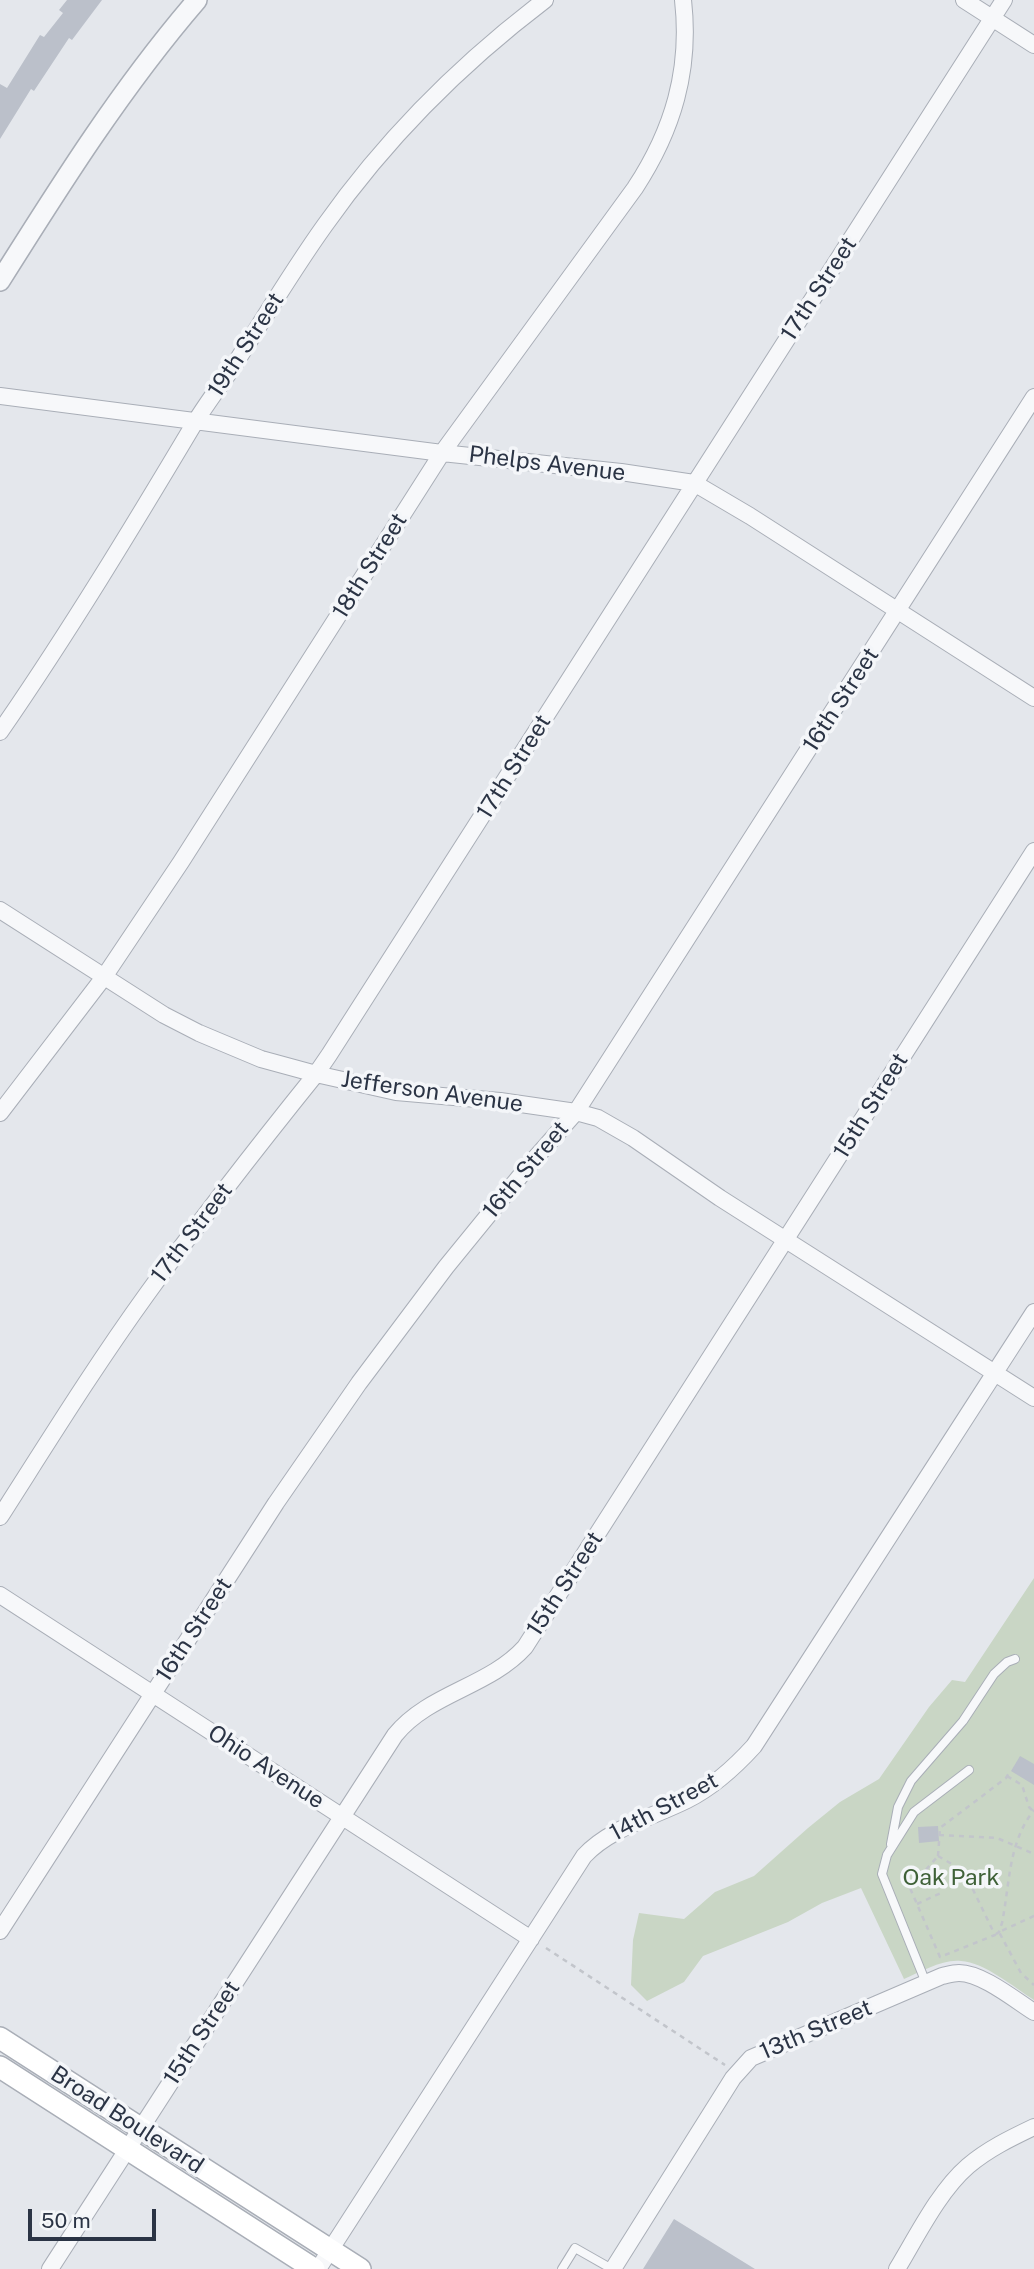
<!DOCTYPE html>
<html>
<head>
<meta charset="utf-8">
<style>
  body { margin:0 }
  #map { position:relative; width:1034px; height:2269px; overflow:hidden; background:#e4e7ec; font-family:"Public Sans",sans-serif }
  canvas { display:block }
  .scale { position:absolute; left:28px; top:2209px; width:128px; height:32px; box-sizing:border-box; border:4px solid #2b3445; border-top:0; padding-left:9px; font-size:21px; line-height:24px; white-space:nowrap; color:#2b3445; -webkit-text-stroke:5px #f4f6f9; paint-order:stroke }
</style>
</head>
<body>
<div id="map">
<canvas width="1034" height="2269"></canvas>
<div class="scale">50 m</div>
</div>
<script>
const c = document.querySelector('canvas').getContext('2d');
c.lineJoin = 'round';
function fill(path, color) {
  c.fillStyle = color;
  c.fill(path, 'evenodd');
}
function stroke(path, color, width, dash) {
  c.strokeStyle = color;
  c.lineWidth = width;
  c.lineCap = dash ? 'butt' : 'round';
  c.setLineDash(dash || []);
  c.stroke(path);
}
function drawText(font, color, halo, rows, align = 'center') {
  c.font = font + ' "Public Sans",sans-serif';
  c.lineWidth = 7;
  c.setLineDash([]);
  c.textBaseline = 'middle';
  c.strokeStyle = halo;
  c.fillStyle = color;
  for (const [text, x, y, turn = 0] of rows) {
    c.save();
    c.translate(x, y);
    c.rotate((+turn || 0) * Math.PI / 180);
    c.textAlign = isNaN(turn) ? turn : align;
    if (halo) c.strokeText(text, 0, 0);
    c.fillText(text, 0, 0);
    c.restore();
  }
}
fill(new Path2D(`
  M1034 1578V2000C1015 1988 984 1962 961 1961 942 1959 921 1972 904 1979L861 1888 822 1903 788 1922 703 1956 684 1982 647 2001 631 1985 633 1940 639 1913 684 1919 715 1892 754 1876 808 1828 840 1802 879 1779 929 1707 952 1680 965 1682Z`), '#c9d6c5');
fill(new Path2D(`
  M67 0H102L72 40 69 38 34 91 31 89 0 139V84L7 88 40 35 44 37 63 13 59 10Z
  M1020 1756 1034 1764V1785L1011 1771Z
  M938 1826 939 1841 919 1843 918 1827Z
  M674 2219 755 2269H643Z`), '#bbc0ca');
const service = new Path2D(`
  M891 1844 898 1807 911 1781 963 1721 994 1674 1007 1662 1015 1659
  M926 1983 882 1874 887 1855 914 1812 969 1770
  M562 2269 575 2248 612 2269`);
const minor = new Path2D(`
  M964 0 1034 45
  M0 396 442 453 621 472 694 483 750 516 1034 698
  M0 732C69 632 132 528 194 424 206 404 220 386 233 367 263 320 292 271 325 225 385 140 462 63 545 0
  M0 910 164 1015 199 1033 261 1059 316 1074 396 1092 500 1101 576 1112 598 1118 633 1138 720 1198 1034 1398
  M0 1113 104 977 181 862 442 453 635 188C673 130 691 70 683 0
  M0 1517C48 1442 95 1366 147 1294 201 1219 258 1146 316 1074L329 1055 1004 0
  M0 1595 531 1939
  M0 1931 276 1503 359 1383 446 1267 530 1164 576 1112 1034 397
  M50 2269 395 1735C429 1693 489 1687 525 1647L1034 851
  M318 2269 584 1856C610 1828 653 1817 687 1800 713 1787 734 1768 754 1746L1034 1312
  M613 2269 733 2078 751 2058 942 1976C947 1975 953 1973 959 1973 982 1973 1015 2000 1034 2012
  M897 2269C917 2236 939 2191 968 2166 988 2149 1011 2138 1034 2127`);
const tertiary = new Path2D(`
  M0 281C61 184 122 87 197 0`);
const secondary = new Path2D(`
  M0 2038 360 2269
  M0 2067 314 2269`);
stroke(service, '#a9aeb7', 10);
stroke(minor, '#a9aeb7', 18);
stroke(tertiary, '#a9aeb7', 22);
stroke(secondary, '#a9aeb7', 24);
stroke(new Path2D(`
  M1007 1776 1022 1785 1029 1807 1033 1811
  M939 1835 997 1838 1032 1853
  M938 1856 964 1871 995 1935 940 1957 910 1888Z
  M938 1856 940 1828 1006 1778 1009 1773
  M917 1904 943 1892
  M1034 1916 999 1932 1021 1973 1034 1985
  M996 1934 999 1932 1002 1923C1010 1883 1008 1843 1034 1810
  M546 1948 725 2065`), '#c2c5cb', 2.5, [5, 5]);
stroke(service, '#f7f8fa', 8);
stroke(minor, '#f7f8fa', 16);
stroke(tertiary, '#f7f8fa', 19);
stroke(secondary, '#fff', 21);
drawText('23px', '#2b3445', '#f4f6f9', [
  ["17th Street",819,289,-57],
  ["19th Street",246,345,-57],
  ["Phelps Avenue",547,464,7],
  ["18th Street",370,566,-58],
  ["16th Street",841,700,-57],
  ["17th Street",514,767,-58],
  ["Jefferson Avenue",432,1092,8],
  ["15th Street",871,1106,-58],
  ["16th Street",526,1170,-50],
  ["17th Street",192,1233,-53],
  ["15th Street",565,1584,-57],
  ["16th Street",194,1630,-57],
  ["Ohio Avenue",266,1767,33],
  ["14th Street",664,1807,-28],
  ["13th Street",816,2030,-23],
  ["15th Street",202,2033,-57],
  ["Broad Boulevard",127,2120,33]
]);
drawText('23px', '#3f6138', '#f4f6f9', [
  ["Oak Park",951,1878]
]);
</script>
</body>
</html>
